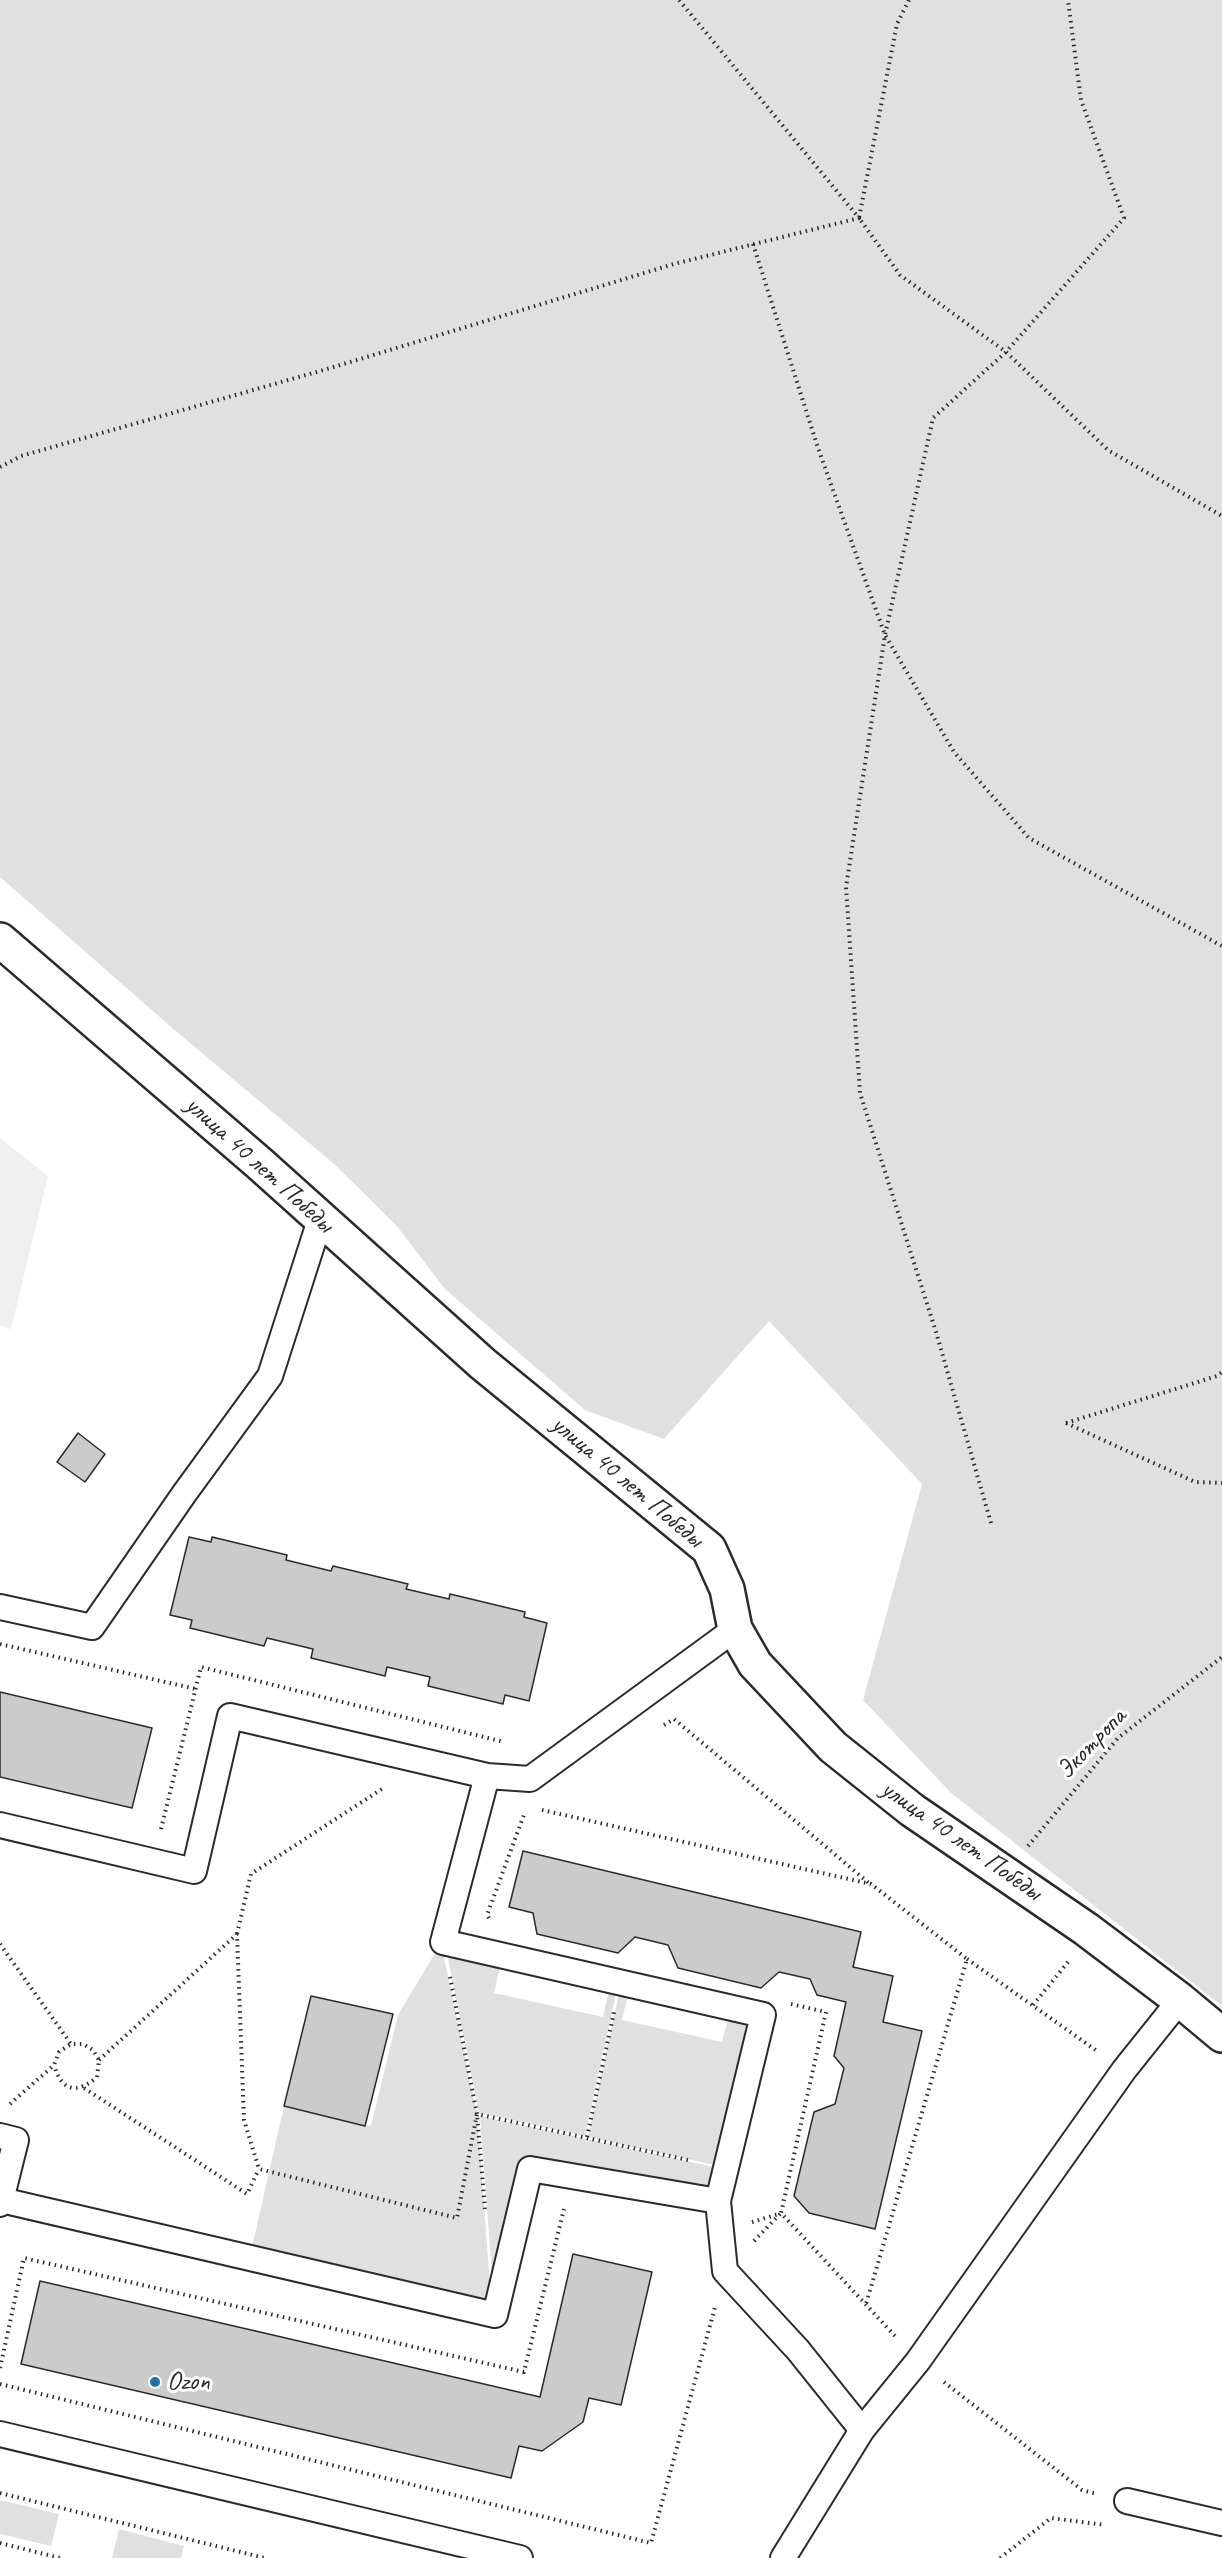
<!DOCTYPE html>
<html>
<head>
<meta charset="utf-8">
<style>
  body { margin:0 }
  canvas { display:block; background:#fff }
</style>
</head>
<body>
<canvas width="1222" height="2558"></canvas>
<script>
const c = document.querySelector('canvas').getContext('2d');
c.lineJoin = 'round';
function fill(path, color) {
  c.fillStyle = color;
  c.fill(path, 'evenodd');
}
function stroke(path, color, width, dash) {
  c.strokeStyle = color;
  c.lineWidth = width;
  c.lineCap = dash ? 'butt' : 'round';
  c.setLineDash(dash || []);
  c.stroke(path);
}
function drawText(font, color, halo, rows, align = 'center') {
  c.font = font + ' Caveat,sans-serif';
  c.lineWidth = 6;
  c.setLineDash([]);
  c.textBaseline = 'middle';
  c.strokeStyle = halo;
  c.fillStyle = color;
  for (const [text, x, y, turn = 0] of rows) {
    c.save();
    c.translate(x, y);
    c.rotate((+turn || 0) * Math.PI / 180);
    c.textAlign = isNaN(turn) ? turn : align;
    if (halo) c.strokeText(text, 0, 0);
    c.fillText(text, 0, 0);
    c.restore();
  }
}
fill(new Path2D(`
  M0 1138 48 1176 11 1329 0 1326Z`), '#efefef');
fill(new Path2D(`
  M0 0H1222V2006L951 1793 863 1700 922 1484 769 1321 664 1439 585 1410 445 1289 396 1225 333 1163 171 1027 0 877Z
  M441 1943 477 2114 492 2311 250 2256 284 2106 371 2126 398 2015Z
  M445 1944 502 1958 494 1993 603 2017 611 1982 618 1984 585 2136 479 2113Z
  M621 1984 630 1986 622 2020 722 2042 730 2011 753 2016 719 2166 588 2137Z
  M480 2116 719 2168 711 2199 529 2166 495 2315Z
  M0 2500 59 2514 51 2546 0 2534Z
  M119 2529 184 2546 181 2558H112Z`), '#e0e0e0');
const building = new Path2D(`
  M78 1433 105 1454 85 1482 57 1462Z
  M189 1537 211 1542 212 1537 287 1555 286 1560 331 1571 333 1566 408 1584 406 1589 449 1599 450 1594 525 1612 524 1617 547 1623 529 1701 505 1695 503 1704 428 1686 430 1677 387 1667 385 1676 311 1658 313 1649 267 1638 264 1646 190 1628 192 1620 170 1615Z
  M0 1692 152 1728 132 1808 0 1777Z
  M523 1851 861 1932 853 1967 893 1976 883 2022 922 2031 875 2229 809 2213 794 2196 814 2112 835 2104 844 2068 834 2056 846 2002 817 1995 810 1979 779 1972 761 1988 678 1968 668 1945 635 1937 618 1953 537 1934 533 1913 509 1907Z
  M311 1996 393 2014 365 2126 284 2106Z
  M573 2254 652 2272 621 2405 589 2398 583 2422 542 2451 519 2446 511 2478 21 2364 40 2281 540 2397Z`);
fill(building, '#cbcbcb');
stroke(building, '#2b2b2b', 1.5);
const lane = new Path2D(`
  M0 1607 92 1627 184 1494 270 1376 320 1220
  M487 1776 443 1942 763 2015 718 2201 725 2271 798 2350 862 2430
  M0 1825 194 1871 230 1716 487 1776 530 1779 735 1629
  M0 2136 16 2140 1 2200
  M0 2204 1 2200 495 2315 530 2169 718 2201
  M0 2434 520 2558
  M1127 2501 1222 2523
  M783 2558 862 2430 918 2361 1124 2070 1180 2000`);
const street = new Path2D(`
  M0 940 259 1163 483 1364 709 1549 727 1589 735 1629 755 1664 833 1747 912 1810 1086 1929 1180 2000 1222 2035`);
stroke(lane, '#2b2b2b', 28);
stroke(street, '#2b2b2b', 38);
stroke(new Path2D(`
  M909 0 897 24 859 218 900 275 1006 352 1108 450 1222 516
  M753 244 818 448 885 635 954 752 1029 838 1222 946
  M0 467 21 456 327 369 674 264 859 218 679 0
  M1066 1423 1195 1482 1222 1483
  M1066 1423 1217 1376 1222 1372
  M991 1523 936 1332 860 1093 846 887 885 635 933 418 1006 352 1124 218 1081 100 1068 0
  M0 1644 196 1689
  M664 1725 674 1719 870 1884
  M542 1810 871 1884 967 1959 866 2304
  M161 1829 201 1667 504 1742
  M1028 1846 1118 1738 1222 1657
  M489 1918 487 1915 525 1812
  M237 1934 251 1874 385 1787
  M0 1944 71 2044
  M967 1959 1097 2051
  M450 1977 477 2114 688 2160
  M791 2004 826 2012 781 2213 895 2336
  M1033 2005 1068 1962
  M99 2060 237 1934 244 2120 259 2169 457 2218 477 2114 485 2209
  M84 2088 247 2194 259 2169
  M10 2104 54 2065 59 2052 71 2044H83L93 2050 99 2060 97 2077C77 2094 62 2092 54 2065
  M587 2137 614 2012
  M752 2222 779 2214
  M754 2241 781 2213
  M0 2368 24 2258 524 2372 564 2209
  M944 2382 1082 2490 1097 2494
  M0 2384 651 2543 715 2307
  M0 2493 265 2558
  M0 2543 60 2558
  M1000 2558 1051 2518 1105 2525`), '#2b2b2b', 4, [1.5, 4.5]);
stroke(lane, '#fff', 24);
stroke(street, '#fff', 33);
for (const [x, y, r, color] of [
  [155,2382,6,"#1f6fb2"]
]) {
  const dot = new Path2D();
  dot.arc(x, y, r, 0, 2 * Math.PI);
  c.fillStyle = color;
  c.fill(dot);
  stroke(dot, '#fff', 2);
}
drawText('26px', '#2b2b2b', '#fff', [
  ["улица 40 лет Победы",259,1165,42],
  ["улица 40 лет Победы",627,1482,40],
  ["Экотропа",1092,1744,-46],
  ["улица 40 лет Победы",961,1841,35]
]);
drawText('26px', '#2b2b2b', '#fff', [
  ["Ozon",167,2382]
], 'left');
</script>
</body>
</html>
